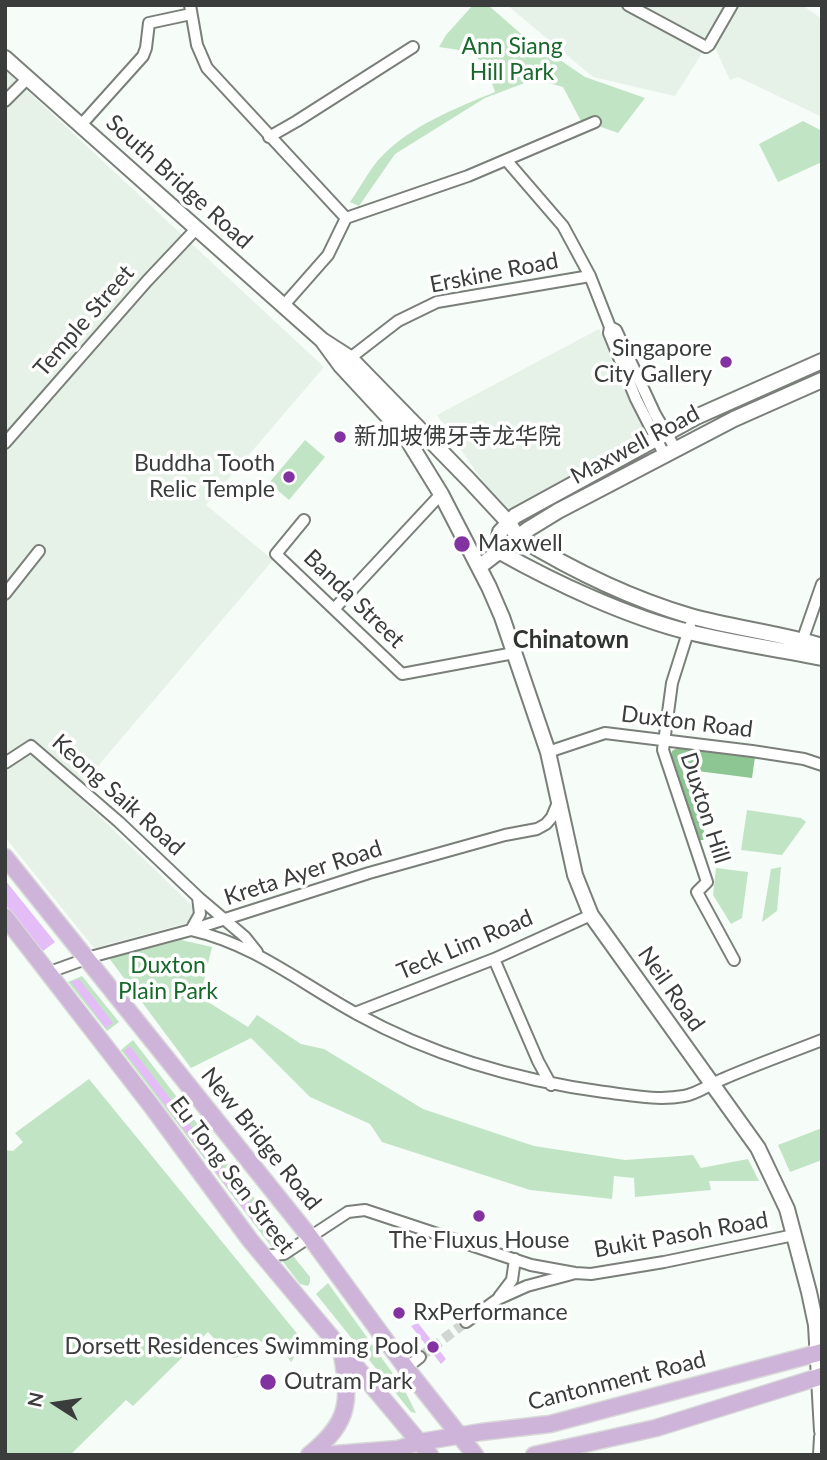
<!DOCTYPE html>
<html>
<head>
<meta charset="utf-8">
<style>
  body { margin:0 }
  #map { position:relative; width:827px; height:1460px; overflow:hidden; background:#f6fcf7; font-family:Lato,sans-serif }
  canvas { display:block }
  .frame { position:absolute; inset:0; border:7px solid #3a3d3b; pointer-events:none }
  .north { position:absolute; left:21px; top:1369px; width:70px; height:70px; -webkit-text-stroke:5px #fff; paint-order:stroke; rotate:282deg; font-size:19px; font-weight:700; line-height:28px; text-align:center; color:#3a3d3b }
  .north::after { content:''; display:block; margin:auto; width:24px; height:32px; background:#3a3d3b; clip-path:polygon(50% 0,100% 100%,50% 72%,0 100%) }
</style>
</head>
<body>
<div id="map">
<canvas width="827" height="1460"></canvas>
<div class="frame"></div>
<div class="north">N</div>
</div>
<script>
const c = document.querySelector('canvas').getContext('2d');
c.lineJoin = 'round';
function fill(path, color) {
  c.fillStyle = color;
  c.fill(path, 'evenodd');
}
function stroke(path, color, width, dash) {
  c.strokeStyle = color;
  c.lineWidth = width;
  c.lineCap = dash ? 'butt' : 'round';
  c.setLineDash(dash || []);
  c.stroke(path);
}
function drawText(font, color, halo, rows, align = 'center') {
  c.font = font + ' Lato,"Noto Sans SC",sans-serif';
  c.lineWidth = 7;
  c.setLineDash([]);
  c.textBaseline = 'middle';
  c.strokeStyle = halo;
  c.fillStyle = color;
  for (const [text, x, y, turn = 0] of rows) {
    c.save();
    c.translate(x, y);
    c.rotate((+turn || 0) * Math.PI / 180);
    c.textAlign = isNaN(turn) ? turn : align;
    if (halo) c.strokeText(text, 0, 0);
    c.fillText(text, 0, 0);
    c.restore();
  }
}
fill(new Path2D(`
  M507 5H802L822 19V117L738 77 730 80 711 39 675 96 593 77Z
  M5 70 324 367 206 505 273 560 75 793 205 918 94 948 5 837Z
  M599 329 651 437 508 518 437 415Z`), '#e6f2e7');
fill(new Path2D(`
  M473 5H488L520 33 585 77 645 98 618 133 593 124 582 123 563 87 535 79 485 98 395 154 359 206 350 202C360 188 369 170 381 157 412 125 454 109 495 92 484 55 476 52 439 47L446 35Z
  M803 121 822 131V162L778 182 759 144Z
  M305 440 325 457 289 500 269 483Z
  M747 810 801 818 806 822 782 855 741 850Z
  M781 867 777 911 762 922 771 869Z
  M716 868 748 872 742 918 731 924 713 895Z
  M181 940 212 947 200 997 248 1027 257 1015 301 1044 324 1049 423 1109 534 1146 625 1160 693 1155 701 1168 748 1159 759 1181H709L711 1190 635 1197 634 1178 614 1176 612 1199 530 1190 382 1142 370 1124 310 1097 251 1038 191 1068 109 958Z
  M82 976 119 1022 107 1031 68 982Z
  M133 1040 259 1204 269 1226 310 1277V1282L308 1286 300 1284 121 1050Z
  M89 1079 304 1342 291 1362 281 1347 259 1341 244 1356 232 1358 208 1332 133 1406 126 1400 70 1455H5V1150L13 1151 23 1142 15 1133Z
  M822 1128V1160L790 1172 778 1145Z
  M328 1283 404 1389 416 1413 411 1412 316 1294Z`), '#c1e5c4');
fill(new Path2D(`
  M679 747 755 757 752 778 682 769 706 837 703 840H700L670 760 672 751Z`), '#8dc593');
fill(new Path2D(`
  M5 880 55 942 43 951 5 904Z
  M79 979 113 1023 106 1028 71 982Z
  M130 1046 262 1219 255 1224 124 1051Z
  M418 1323 446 1359 441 1364 411 1326Z`), '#e4bcf7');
stroke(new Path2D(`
  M420 1357 466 1322`), '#d0d6d1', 10, [10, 5]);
const street = new Path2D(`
  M190 5 197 45 207 68 346 218
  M628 5 706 47 709 45 732 5
  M5 101 27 79
  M81 125 143 56 146 48 149 23 191 14
  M269 137 297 121 413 47
  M507 161 563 226 590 276 610 327 609 333 636 399 664 454
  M346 218 468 176 595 122
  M284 305 328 255 346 218
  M610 327 616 330 655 414 675 448
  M345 362 398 321 437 302 590 276
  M5 443 147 281 197 228
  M304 520 276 554 402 674 514 653
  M5 594 39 551
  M335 608 441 494
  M690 626 672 683 663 750 707 882 697 892 734 960
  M800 647 822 584
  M548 752 605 733 752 751 804 759 822 765
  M5 763 31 746 119 822 198 897 245 937 257 952
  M191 930C256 945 300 983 357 1014 435 1057 516 1080 604 1092 630 1095 657 1101 684 1096 697 1094 710 1084 723 1079 755 1065 789 1053 822 1040
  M191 930 200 914 198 897
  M494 959 538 1061 551 1085
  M47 973 94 956 191 930 369 873 505 835 537 829 546 824 552 817 559 800
  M355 1013 494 959 591 915
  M263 1256 284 1254 348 1212 365 1210 531 1265 575 1273 591 1274 664 1262 794 1235
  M499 1297 512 1280 515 1259
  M466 1322 498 1299 527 1286 572 1274
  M406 1368 420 1357`);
const secondary = new Path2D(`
  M5 58 322 340 350 358 469 480 508 522 518 537C572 570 629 598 690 616 733 628 778 633 822 646
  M322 340 341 366 404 434 441 494 489 587 502 617 548 752 575 875 591 915 758 1148 787 1209 809 1292 816 1325 822 1431
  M822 361 696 417 515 516 500 532 498 542 500 552C555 583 628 617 689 632 733 643 778 649 822 658
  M479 567 527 530 558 511 734 419 822 380
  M821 1455 822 1437`);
const primary = new Path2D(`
  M5 857 310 1237 406 1368 475 1455
  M5 917 153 1108 250 1240 430 1455
  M309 1455C352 1421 350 1399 341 1349
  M323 1455 398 1449 420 1442 481 1432 550 1424 822 1352
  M534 1455 656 1428 822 1376`);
stroke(street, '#7a7f7a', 14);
stroke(secondary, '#7a7f7a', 18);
stroke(primary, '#d8d8d8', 19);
stroke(street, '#fff', 10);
stroke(secondary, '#fff', 14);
stroke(primary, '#cdb4d8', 16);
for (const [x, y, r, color] of [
  [726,362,7,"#8332a2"],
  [340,437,7,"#8332a2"],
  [289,477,7,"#8332a2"],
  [462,544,9,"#8332a2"],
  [479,1216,7,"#8332a2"],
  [399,1313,7,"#8332a2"],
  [433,1347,7,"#8332a2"],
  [268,1382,9,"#8332a2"]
]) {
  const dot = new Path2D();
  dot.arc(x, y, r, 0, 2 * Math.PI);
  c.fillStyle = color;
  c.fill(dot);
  stroke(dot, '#fff', 2.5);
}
drawText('23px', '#18682b', '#fff', [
  ["Ann Siang",512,47],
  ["Hill Park",512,73],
  ["Duxton",168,966],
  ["Plain Park",168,992]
]);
drawText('23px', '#3a3d3b', '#fff', [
  ["South Bridge Road",179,182,42],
  ["Erskine Road",494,273,-11],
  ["Temple Street",84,321,-49],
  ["Maxwell Road",635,445,-28],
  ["Banda Street",354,599,44],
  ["Duxton Road",687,722,7],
  ["Keong Saik Road",118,795,42],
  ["Duxton Hill",705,808,72],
  ["Kreta Ayer Road",303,873,-18],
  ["Teck Lim Road",465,945,-23],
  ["Neil Road",671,989,55],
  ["New Bridge Road",261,1139,51],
  ["Eu Tong Sen Street",232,1175,53],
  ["Bukit Pasoh Road",681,1235,-10],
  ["Cantonment Road",617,1381,-14]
]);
drawText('23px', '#3a3d3b', '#fff', [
  ["Singapore",712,349,"right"],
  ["City Gallery",712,375,"right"],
  ["新加坡佛牙寺龙华院",354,437],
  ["Buddha Tooth",275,464,"right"],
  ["Relic Temple",275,490,"right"],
  ["Maxwell",478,544],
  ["The Fluxus House",479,1241,"center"],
  ["RxPerformance",413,1313],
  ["Dorsett Residences Swimming Pool",419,1347,"right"],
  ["Outram Park",284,1382]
], 'left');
drawText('bold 24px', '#303430', '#fff', [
  ["Chinatown",571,640]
]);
</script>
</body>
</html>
